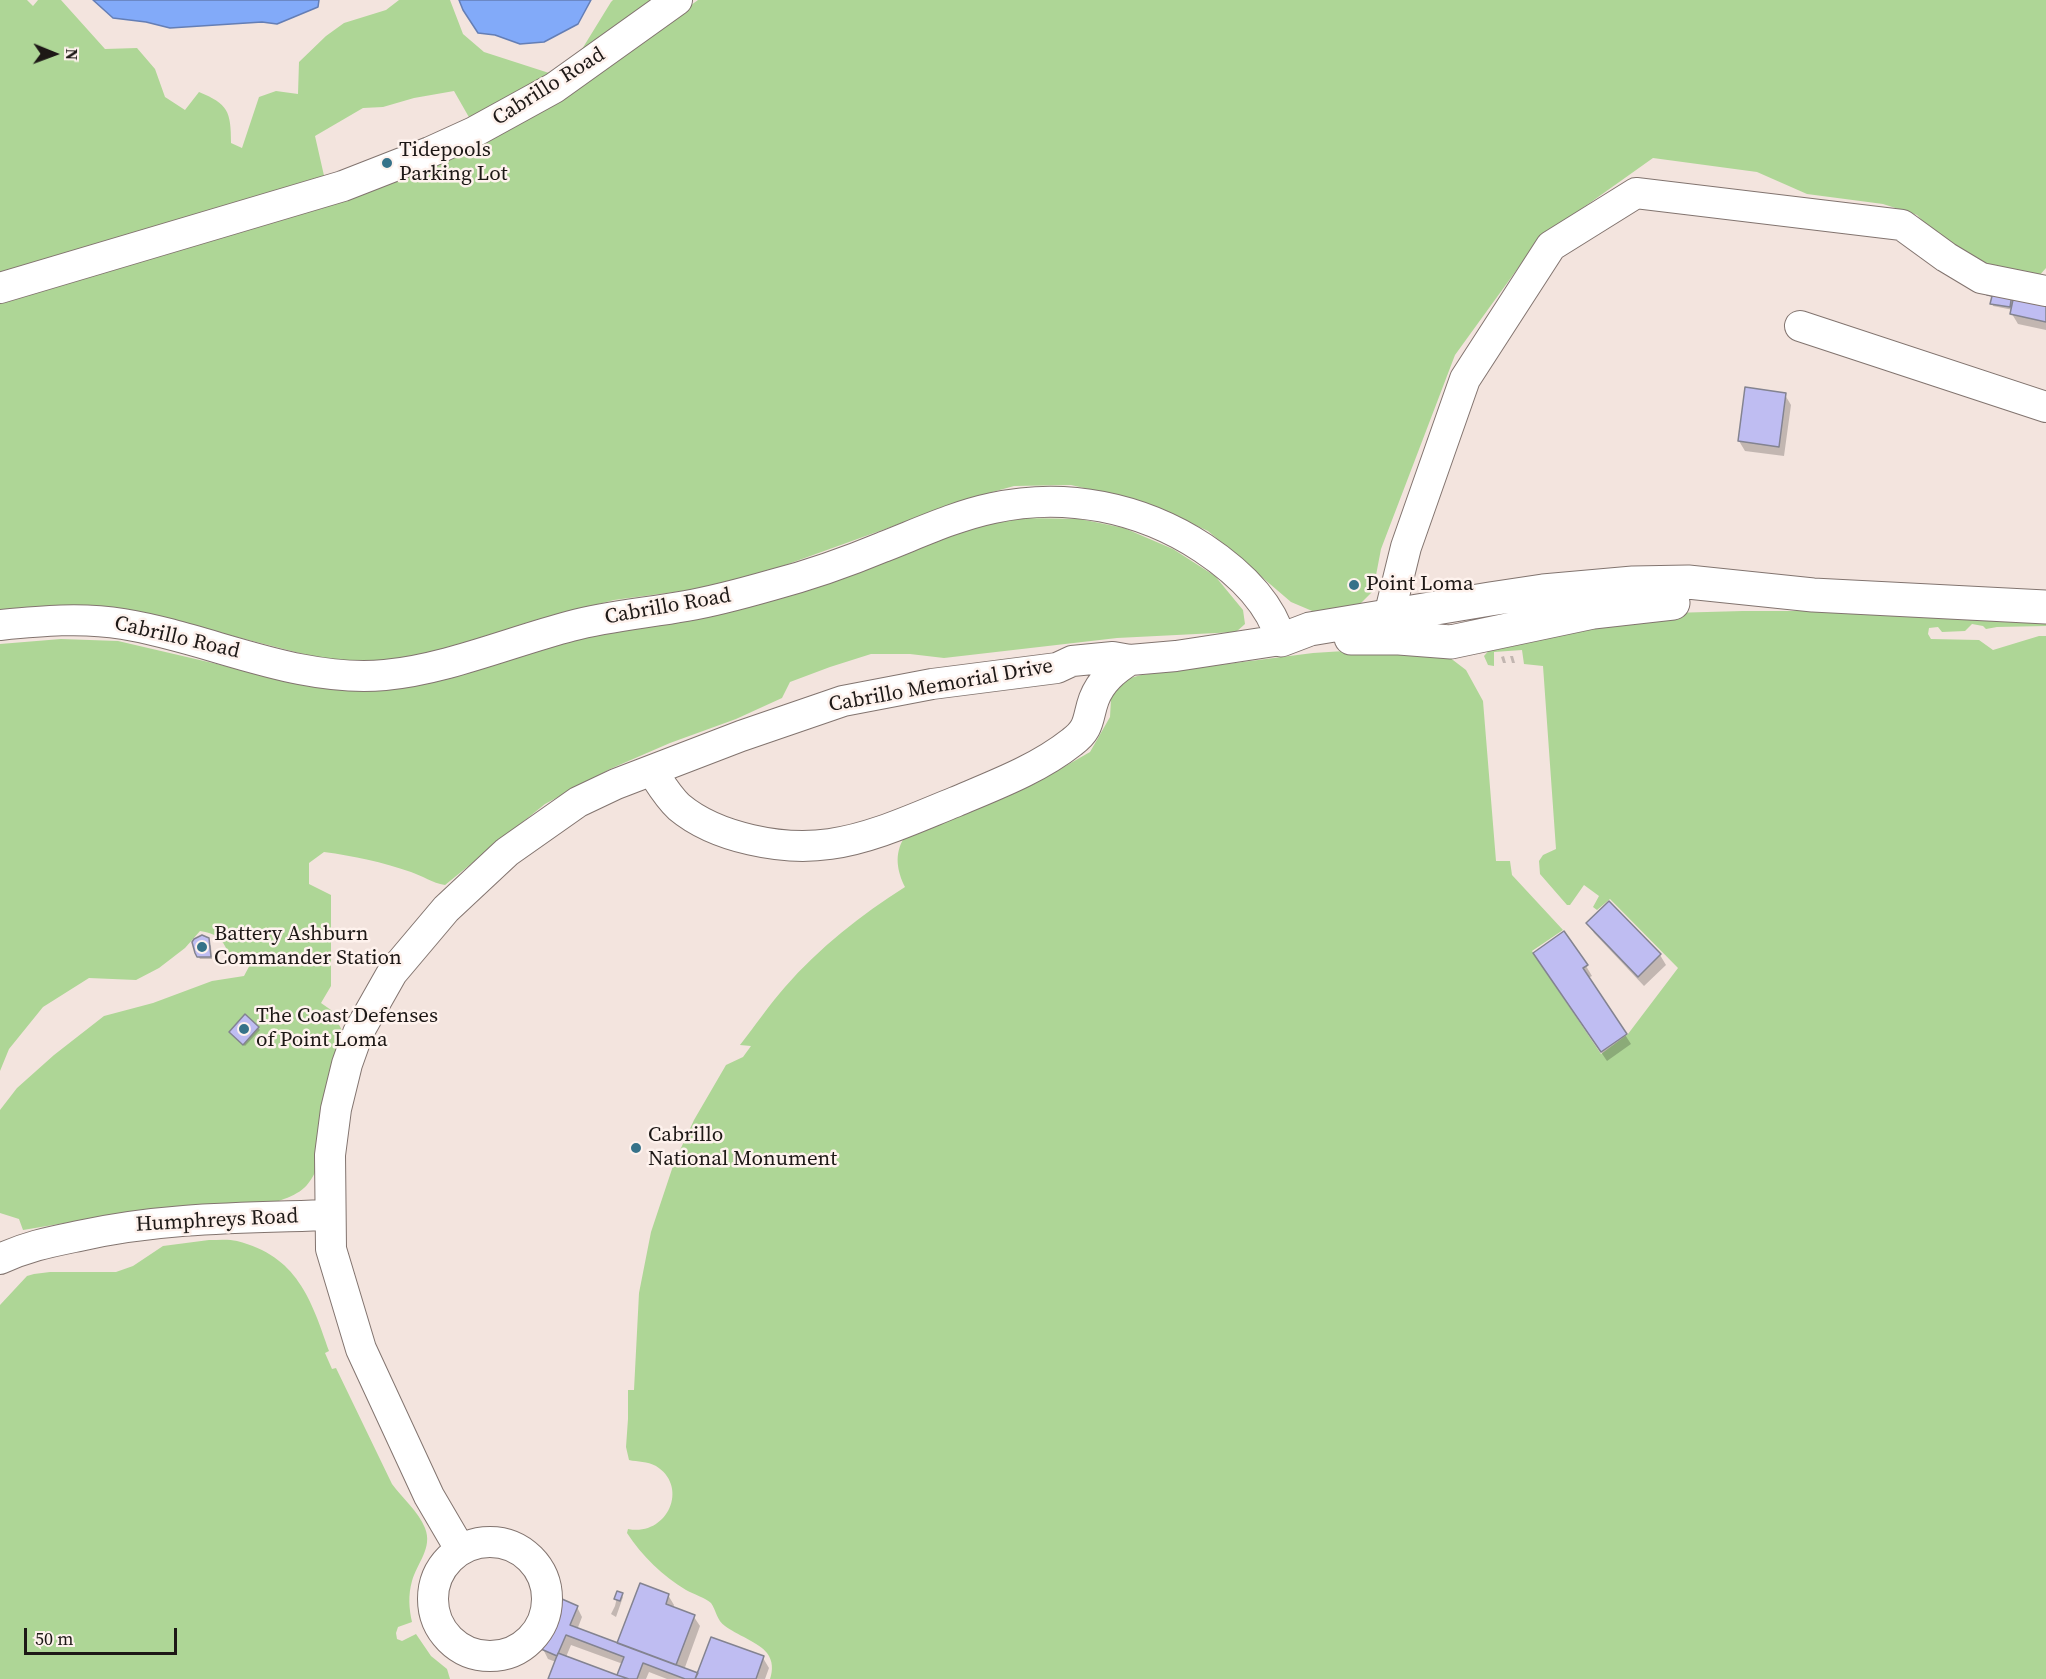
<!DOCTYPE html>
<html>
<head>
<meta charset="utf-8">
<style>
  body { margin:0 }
  #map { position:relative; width:2046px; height:1679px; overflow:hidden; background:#f3e4de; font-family:"Source Serif 4",serif }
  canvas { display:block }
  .north { position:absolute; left:24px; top:24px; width:60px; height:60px; -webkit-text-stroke:4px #fef2ed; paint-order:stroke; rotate:91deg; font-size:16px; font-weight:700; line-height:24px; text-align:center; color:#1d1816 }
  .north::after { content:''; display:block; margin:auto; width:21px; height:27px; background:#1d1816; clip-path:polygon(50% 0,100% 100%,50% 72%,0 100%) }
  .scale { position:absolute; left:24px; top:1628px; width:153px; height:27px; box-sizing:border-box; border:3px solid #1d1816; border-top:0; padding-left:8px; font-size:18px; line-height:21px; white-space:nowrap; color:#1d1816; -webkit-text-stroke:4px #fef2ed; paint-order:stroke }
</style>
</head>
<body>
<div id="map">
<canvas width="2046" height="1679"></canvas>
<div class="north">N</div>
<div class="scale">50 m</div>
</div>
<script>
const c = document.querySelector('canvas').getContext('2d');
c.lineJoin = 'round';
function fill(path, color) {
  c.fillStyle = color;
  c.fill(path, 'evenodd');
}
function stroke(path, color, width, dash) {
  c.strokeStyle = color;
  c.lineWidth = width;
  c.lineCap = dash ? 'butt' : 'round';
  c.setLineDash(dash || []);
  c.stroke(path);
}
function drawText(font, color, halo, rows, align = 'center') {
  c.font = font + ' "Source Serif 4",serif';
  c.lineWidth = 5;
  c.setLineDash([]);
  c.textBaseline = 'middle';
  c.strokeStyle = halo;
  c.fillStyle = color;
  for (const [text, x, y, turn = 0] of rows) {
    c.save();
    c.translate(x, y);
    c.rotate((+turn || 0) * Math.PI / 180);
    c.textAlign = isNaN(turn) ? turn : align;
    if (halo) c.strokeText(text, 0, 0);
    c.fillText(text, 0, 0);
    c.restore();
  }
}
fill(new Path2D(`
  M0 0H27L33 6 38 0H61L105 49 137 48 155 69 165 97 185 110 199 92C228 104 231 111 231 143L242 148 259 97 276 91 298 94 299 62 326 36 344 23 386 10 399 0H450L463 34 484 52 549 73 470 119 454 91 414 98 383 107 363 108 315 136 325 180 0 276Z
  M613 0H660L579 54 611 2Z
  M698 0H2046V268L2038 277 2020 279 1952 252 1917 215 1883 204 1807 194 1757 172 1653 158 1539 239 1455 355 1381 549 1373 591 1358 606 1317 613 1291 602 1208 531 1141 501 1071 485 1014 486 971 498 766 572 690 590 614 600 526 623 464 644 416 657 383 661H346L311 656 178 622 0 611V298L193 243 606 67Z
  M1022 518 1080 519 1124 528 1173 549 1215 576 1243 610 1245 624 1236 632 1117 638 944 658 910 654H871L830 667 790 682 782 698 736 719 670 743 610 769 545 804 445 885C432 883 423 876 411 872 382 862 354 856 324 852L309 863V884L331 895V986L321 1003 331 1010 344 1034 318 1165C309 1189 299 1194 276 1202L77 1221 23 1230 19 1219 0 1213V1110L17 1088 54 1055 104 1016 153 1003 212 981 244 976 252 961C248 961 241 962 237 961 223 956 231 935 200 931L185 948 159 968 136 980 89 978 43 1007 9 1049 0 1071V644L61 639 118 641 303 684 353 691 423 683 592 634 777 599 839 580 945 538 981 526Z
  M1743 611H1849L2046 618V626L1997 627 1986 629 1983 626 1972 624 1965 631 1942 632 1938 627 1929 628 1928 634 1931 639 1979 640 1993 650 2039 636H2046V1679H770C773 1670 773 1661 767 1653 760 1643 735 1634 725 1626 717 1621 716 1610 711 1603 706 1598 693 1594 686 1590 663 1576 642 1556 627 1533L628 1529C667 1537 690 1487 656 1466 647 1461 638 1462 629 1460L626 1447 628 1419V1390H634L639 1293 651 1232 674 1163 694 1120 726 1065 743 1057 751 1046 740 1045C755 1026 769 1005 785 987 819 948 862 914 905 887 897 871 894 854 904 838L954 814 1034 784 1090 752 1110 717 1111 699 1117 687 1127 679 1141 675 1313 653 1360 650 1449 657 1466 670 1483 701 1496 861H1510L1512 875 1563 930 1532 951 1601 1054 1628 1034 1678 968 1610 899 1597 910 1593 907 1599 896 1584 885 1570 905H1567L1540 874 1539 861 1543 855 1556 849 1543 666 1524 664 1522 650 1494 652V666L1488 665 1484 656 1491 648 1671 613Z
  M209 1240C218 1240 229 1239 237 1241 297 1256 311 1299 329 1351L325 1353 332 1369 336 1368 392 1484C403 1499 418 1511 425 1528 433 1548 417 1563 412 1581 408 1595 409 1609 412 1622L398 1627 396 1633 397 1639 402 1641 416 1634 431 1656 447 1669 450 1679H0V1305L27 1276 34 1274 50 1272H116L133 1266 163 1246Z`), '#aed696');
const water = new Path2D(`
  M93 0H319L318 7 277 24 262 22 170 28 146 22 113 18Z
  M459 0H591L578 24 544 42 520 44 495 35 478 33 463 10Z`);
fill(water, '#82aaf9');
stroke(water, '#647eb5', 1.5);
fill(new Path2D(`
  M1989 295 2046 304V330L2018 324 2012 314 2013 310 1993 306V298Z
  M1785 395 1791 405 1784 456 1745 451 1739 441Z
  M1504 656 1506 663H1503L1501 657Z
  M1510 656H1513L1515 663H1512Z
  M1609 903 1660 955 1666 965 1644 986 1594 933 1588 924Z
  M205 938 211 946 212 959H200L198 956Z
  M1541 963 1586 966 1592 976 1588 978 1631 1044 1607 1061Z
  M258 1028 260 1030 245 1046 232 1035Z
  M618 1593 623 1597 616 1617 611 1614 615 1606Z
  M668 1595 674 1605 673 1608 694 1617 700 1626 684 1670 699 1675 763 1658 769 1668 765 1679H667L649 1672 646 1679H550L556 1662 548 1659 543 1649 577 1607 582 1617 577 1630 618 1645ZM571 1645 623 1664 618 1677 566 1657Z`), '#0003');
const building = new Path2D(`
  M1988 289 2012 294 2010 307 1990 304 1992 296 1987 295Z
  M2014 295 2046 302V322L2010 314Z
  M1745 387 1786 393 1779 447 1738 441Z
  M1609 901 1661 954 1638 977 1586 923Z
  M1564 931 1588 965 1583 968 1627 1034 1601 1052 1533 953Z
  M202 935 209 938 211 957H197L195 953 192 942 194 939Z
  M245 1014 259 1027 243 1045 229 1032Z
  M640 1583 669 1594 666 1604 695 1615 676 1665 617 1643Z
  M617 1591 623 1593 620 1601 614 1599Z
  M562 1599 578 1606 570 1625 698 1673 695 1679H685L643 1663 637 1679H629L617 1675 624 1657 566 1635 557 1656 541 1649 555 1628Z
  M711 1637 764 1656 756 1679H695Z
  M558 1653 617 1675 629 1679H548Z`);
fill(building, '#bfbdf2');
stroke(building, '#838390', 1.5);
const minor = new Path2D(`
  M0 288 343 186 430 152 474 132 554 88 677 0
  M1800 326 2046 407
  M1389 616 1406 547 1465 379 1551 246 1636 193 1902 225 1946 257 1981 278 2046 291
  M0 625C41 621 82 617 123 624 210 638 295 683 385 675 447 669 510 642 571 626 609 616 647 613 686 606 715 601 744 593 772 585 810 575 847 562 883 547 919 533 955 516 993 508 1065 492 1141 507 1203 548 1236 570 1270 600 1281 640L1176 656 1130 660 1113 657 1072 661 1057 668 932 684 843 701 741 736 616 784 578 802 507 852 446 909 392 973 358 1033 347 1064 336 1109 330 1155 331 1249 361 1349 429 1496 460 1549
  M652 771C660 783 668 797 679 807 716 838 783 851 830 844 873 838 915 818 955 802 995 785 1038 769 1072 742 1091 728 1087 718 1094 699 1101 681 1114 670 1130 660
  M0 1259C28 1246 50 1242 79 1236 164 1217 245 1218 330 1215
  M433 1599a57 57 0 1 1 114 0a57 57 0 1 1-114 0Z`);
const major = new Path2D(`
  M1351 638H1399L1451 642 1593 612 1673 603
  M1281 640 1310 629 1490 599 1543 591 1633 583 1688 582 1813 595 2046 607`);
stroke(minor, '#82746f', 32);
stroke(major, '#82746f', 35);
stroke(minor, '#fff', 30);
stroke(major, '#fff', 33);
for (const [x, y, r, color] of [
  [387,163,6,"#367289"],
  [1354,585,6,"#367289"],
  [202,947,6,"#367289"],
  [244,1029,6,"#367289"],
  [636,1148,6,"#367289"]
]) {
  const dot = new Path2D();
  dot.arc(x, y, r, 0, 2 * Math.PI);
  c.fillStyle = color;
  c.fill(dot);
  stroke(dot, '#fef2ed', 2);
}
drawText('21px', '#1d1816', '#fef2ed', [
  ["Cabrillo Road",549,87,-32],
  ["Cabrillo Road",668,607,-10],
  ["Cabrillo Road",177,638,13],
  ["Cabrillo Memorial Drive",941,686,-10],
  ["Humphreys Road",217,1221,-3]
]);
drawText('21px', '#1d1816', '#fef2ed', [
  ["Tidepools",399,151],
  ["Parking Lot",399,175],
  ["Point Loma",1366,585],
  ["Battery Ashburn",214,935],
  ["Commander Station",214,959],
  ["The Coast Defenses",256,1017],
  ["of Point Loma",256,1041],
  ["Cabrillo",648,1136],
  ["National Monument",648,1160]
], 'left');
</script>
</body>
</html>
